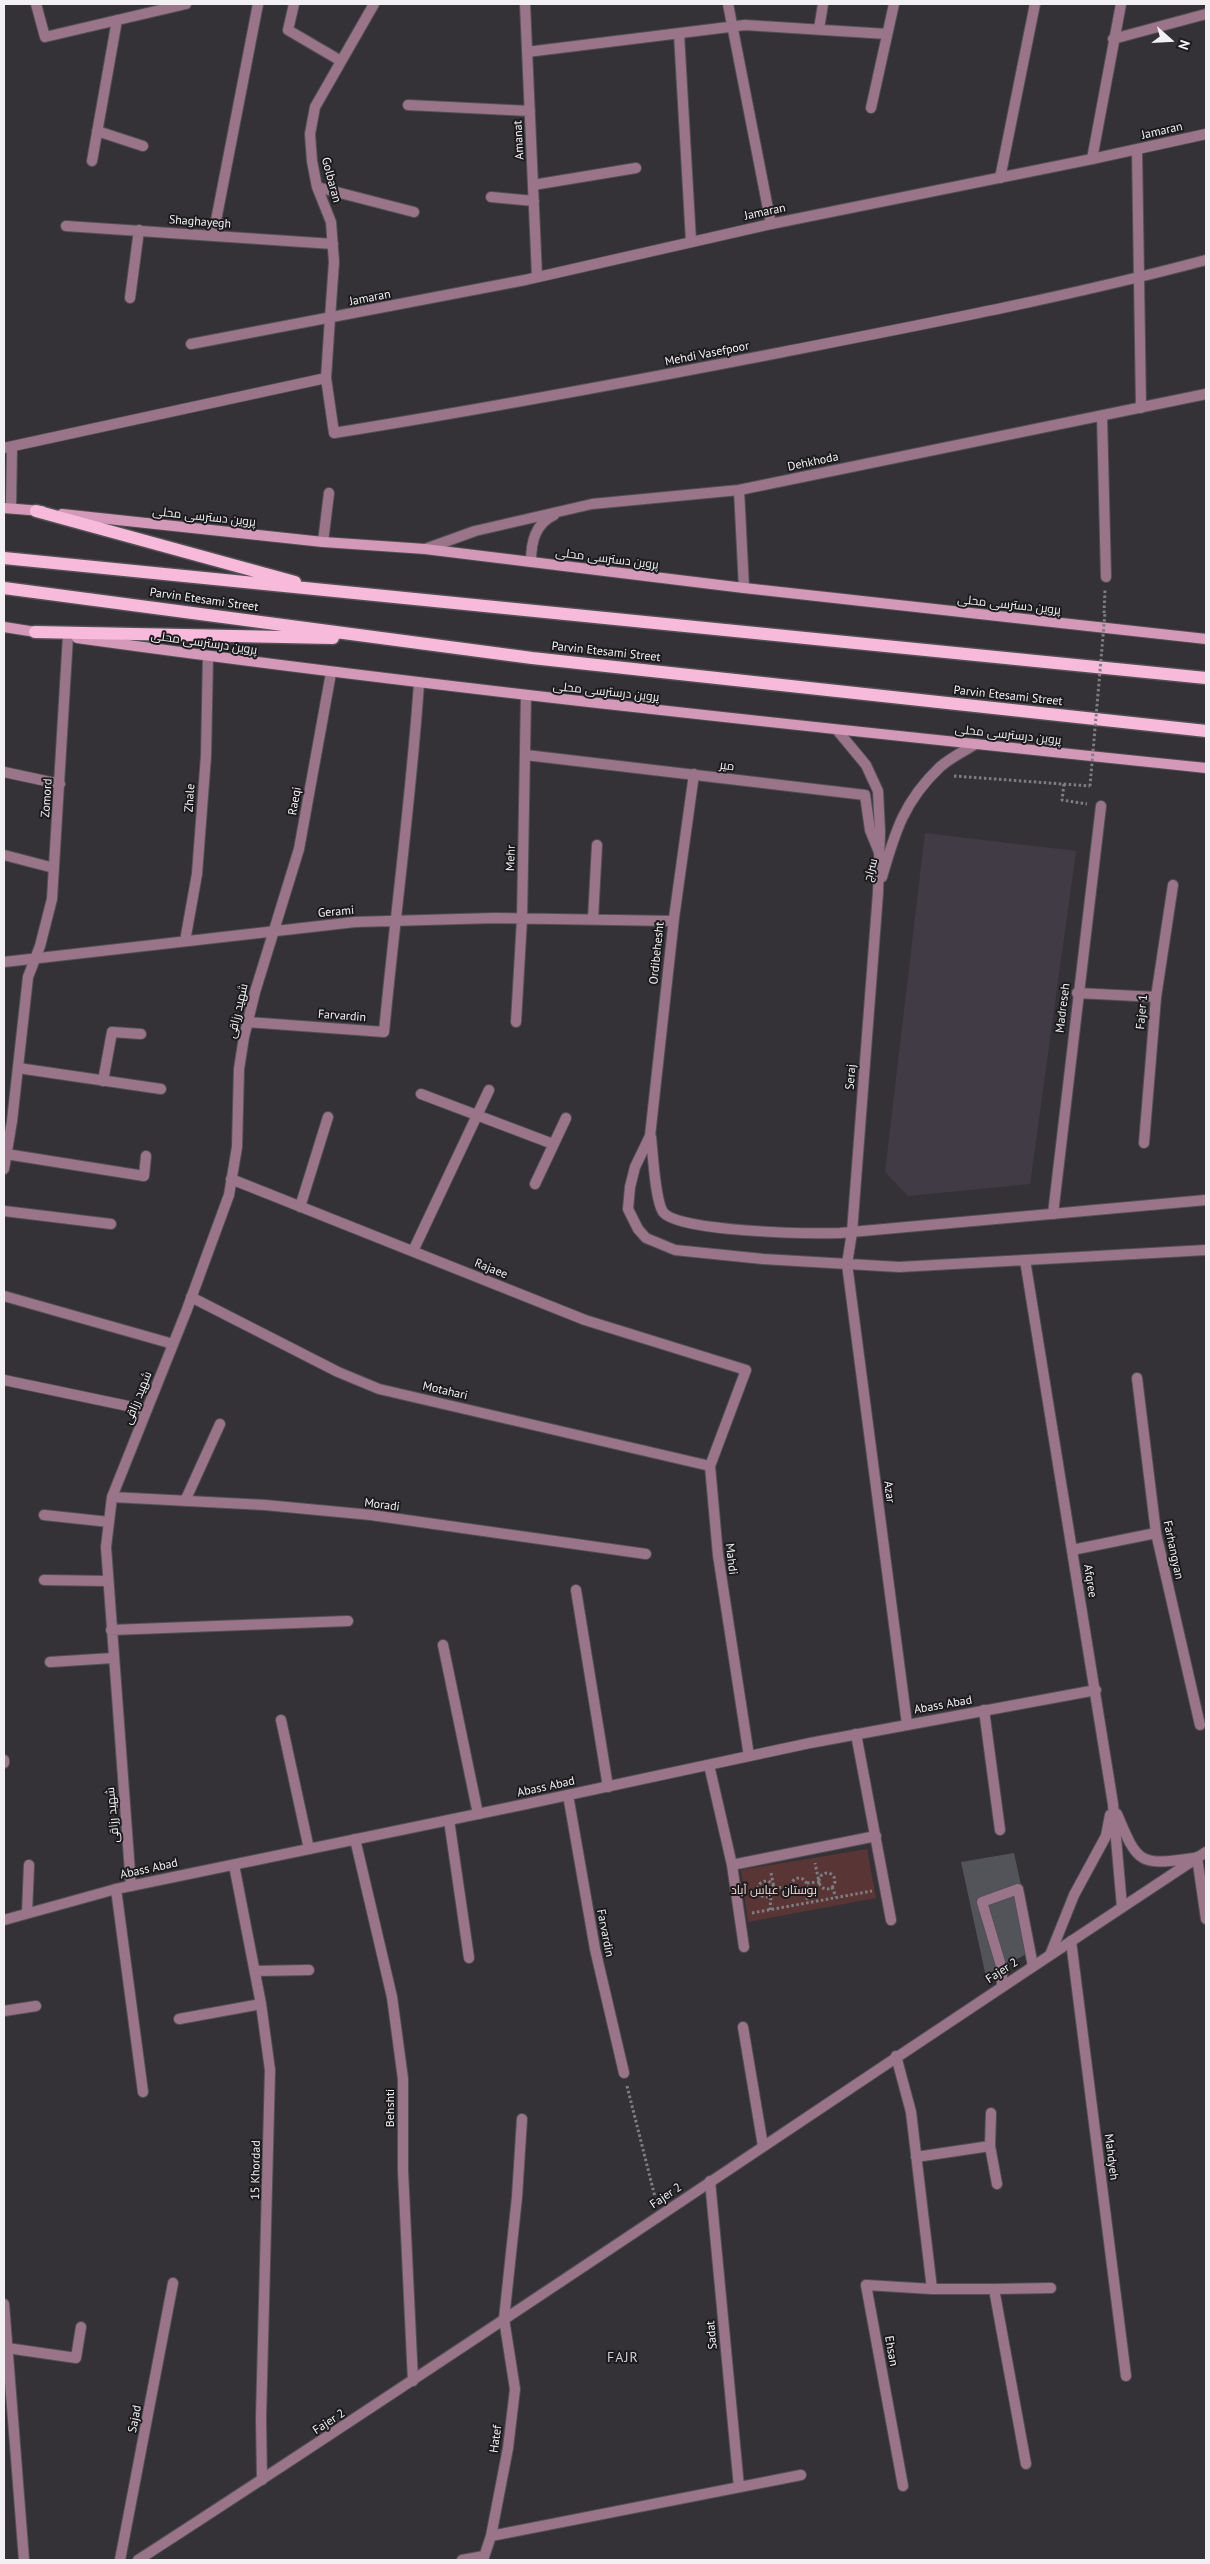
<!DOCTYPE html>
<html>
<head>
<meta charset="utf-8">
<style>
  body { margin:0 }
  #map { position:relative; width:1210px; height:2564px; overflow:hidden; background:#353237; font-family:"PT Sans",sans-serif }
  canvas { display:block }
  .frame { position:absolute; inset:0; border:5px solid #f2f0f3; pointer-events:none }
  .north { position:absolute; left:1145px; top:15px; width:50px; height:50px; -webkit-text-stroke:4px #1c1b1d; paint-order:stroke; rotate:109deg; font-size:14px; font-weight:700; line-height:20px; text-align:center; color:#f2f0f3 }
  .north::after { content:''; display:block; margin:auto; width:18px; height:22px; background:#f2f0f3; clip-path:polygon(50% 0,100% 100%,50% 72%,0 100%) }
</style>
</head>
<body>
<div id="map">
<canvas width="1210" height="2564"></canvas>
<div class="frame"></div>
<div class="north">N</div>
</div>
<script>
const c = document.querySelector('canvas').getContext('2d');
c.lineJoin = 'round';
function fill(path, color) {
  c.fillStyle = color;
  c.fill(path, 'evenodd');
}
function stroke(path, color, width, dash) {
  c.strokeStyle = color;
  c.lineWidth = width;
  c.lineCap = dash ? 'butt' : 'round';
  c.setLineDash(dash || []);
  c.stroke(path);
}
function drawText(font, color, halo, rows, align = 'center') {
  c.font = font + ' "PT Sans",Cairo,sans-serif';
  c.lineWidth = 4;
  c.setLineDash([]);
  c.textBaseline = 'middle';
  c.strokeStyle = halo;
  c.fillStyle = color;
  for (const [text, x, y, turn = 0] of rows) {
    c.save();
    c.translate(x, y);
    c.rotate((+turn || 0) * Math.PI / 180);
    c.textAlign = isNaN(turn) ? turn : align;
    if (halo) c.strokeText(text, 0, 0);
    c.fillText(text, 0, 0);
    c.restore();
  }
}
fill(new Path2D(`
  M925 833 1076 851 1030 1184 908 1196 885 1172Z`), '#403b45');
fill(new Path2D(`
  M867 1849 876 1898 748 1922 741 1870Z`), '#5a3535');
fill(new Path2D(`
  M1014 1853 1035 1949 986 1977 961 1862Z`), '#53545a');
const service = new Path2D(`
  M323 542 329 493
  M103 1081 112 1032 141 1034
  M255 1971 309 1970
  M1002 1987V1969L982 1902 1018 1889 1033 1966`);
const minor = new Path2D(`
  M36 4 45 37 186 4
  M294 4 288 30 341 61
  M525 4 537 276
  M728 4 771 224
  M819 29 823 4
  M679 34 691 241
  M1113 39 1206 14
  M527 52 745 25 887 34
  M408 105 530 111
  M871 108 894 4
  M97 131 143 146
  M1137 150 1141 408
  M1092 159 1121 4
  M92 161 117 20
  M1000 178 1035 4
  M533 185 636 168
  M317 187 414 212
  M491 197 534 201
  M66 226 333 244
  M213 236 258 4
  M130 298 139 230
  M330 318 334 262 331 222 317 187 312 161 310 134 315 107 374 4
  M326 378 334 433C484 409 634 381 783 352 925 324 1067 297 1206 260
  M1102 416 1106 577
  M739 490 744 588
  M11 508 12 447
  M425 549 475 531 592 504 739 490 1206 394
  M531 562C531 542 535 524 554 515
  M526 755 865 795 870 830 879 852
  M4 772 60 784
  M4 855 54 868
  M593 919 597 845
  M185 941 197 874 206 756 208 656
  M4 962 355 922 495 918 673 921
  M1077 993 1156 997
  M247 1022 384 1032C395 916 411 800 419 683
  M516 1022 522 919 526 695
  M18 1068 161 1089
  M421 1094 553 1144
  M650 1136 674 918 694 774
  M1144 1143 1156 997 1173 885
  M6 1154 144 1176 146 1156
  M4 1169 12 1121 28 977 40 946 52 899 68 636
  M231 1179 585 1320 746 1370 710 1466 718 1555 749 1756
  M535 1184 566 1118
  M300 1207 328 1117
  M4 1211 111 1224
  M1053 1214 1101 806
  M413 1251 489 1090
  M847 1264 907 1724
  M4 1296 173 1344
  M191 1297 338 1372 379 1389 710 1466
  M1137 1378 1156 1533 1200 1725
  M4 1380 147 1410
  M112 1497 265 1505 371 1515 646 1554
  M185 1501 220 1424
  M44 1515 109 1522
  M1072 1550 1156 1533
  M44 1580 107 1581
  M576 1590 608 1787
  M111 1630 348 1621
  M443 1645 478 1814
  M50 1662 113 1658
  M984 1710 1000 1830
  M281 1720 309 1849
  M856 1734 891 1920
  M4 1760V1763
  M709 1765 732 1865 744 1947
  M568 1795 595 1949 624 2073
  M449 1820 469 1958
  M355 1839 392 1997 403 2079V2171L413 2381
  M1197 1857 1206 1919
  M234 1865 261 2004 270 2070 261 2418 262 2480
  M732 1865 876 1836
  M131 1886 106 1547 112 1497 186 1312 229 1195 237 1147 239 1069 244 1037 255 992 299 849 331 673
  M116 1889 143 2092
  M27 1913 29 1865
  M1071 1941 1126 2376
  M4 2011 36 2006
  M179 2019 261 2004
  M743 2027 763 2146
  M896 2056 911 2112 932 2289
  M991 2113 990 2146 997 2184
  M916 2157 990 2146
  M710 2181 739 2487
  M994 2289 1051 2288
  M4 2304 24 2560
  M7 2348 76 2358 81 2327
  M903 2486 866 2285 932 2289H994L1026 2464
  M491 2536 801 2475
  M120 2560 173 2283
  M462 2560 484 2556
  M483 2560 491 2536 508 2448 515 2389 504 2319 517 2197 522 2119`);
const tertiary = new Path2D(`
  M191 344 525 280 771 224 1092 159 1206 134
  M4 448 326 378 330 318
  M837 730 866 765 878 791 880 832 878 893 852 1232 847 1264
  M882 877C895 832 904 801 940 767 950 758 964 751 976 744
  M650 1136 635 1167 630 1187 628 1209 638 1229 646 1238 675 1250 763 1259 899 1267 1206 1250
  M651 1137C653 1154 655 1200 663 1212 678 1232 811 1234 840 1233L1206 1200
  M1025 1260 1113 1804 1122 1907
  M1117 1814C1138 1864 1139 1866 1194 1858
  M4 1920 116 1889 526 1804 810 1743 1096 1690
  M1050 1955 1074 1895 1106 1836 1110 1815
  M138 2560C497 2328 849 2087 1206 1852`);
const secondary = new Path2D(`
  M4 508 42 511
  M62 514 323 542 425 549 744 588 1206 639
  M4 627 42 633
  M77 638C452 690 829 729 1206 768`);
const primary = new Path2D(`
  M36 511 295 582
  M4 558 1206 678
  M4 588 532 658 1206 731
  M35 632 333 638`);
stroke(service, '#535055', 12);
stroke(minor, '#535055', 12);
stroke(tertiary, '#535055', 12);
stroke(secondary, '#535055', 12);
stroke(primary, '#535055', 15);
stroke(new Path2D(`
  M1104 613 1105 590
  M954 776 1090 786
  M1064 784 1062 800 1087 804
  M819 1881a8 8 0 1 1 16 0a8 8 0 1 1-16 0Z
  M771 1873 774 1888 791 1887
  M791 1886a8 8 0 1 1 16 0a8 8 0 1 1-16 0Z
  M758 1889a8 8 0 1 1 16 0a8 8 0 1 1-16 0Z
  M807 1883 819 1882 815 1863
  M832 1887 836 1897
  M804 1893 809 1902
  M770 1910 771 1896
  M752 1913 872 1891
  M627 2086 656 2201`), '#7f7d81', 3, [2.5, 2.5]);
stroke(service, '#9a7589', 10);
stroke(minor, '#9a7589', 10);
stroke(tertiary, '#9a7589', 10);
stroke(secondary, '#d499b9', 10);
stroke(primary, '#f7badb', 12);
stroke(new Path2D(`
  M1090 786 1105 613`), '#7f7d81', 3, [2.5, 2.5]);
drawText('12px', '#f2f0f3', '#1c1b1d', [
  ["Jamaran",1162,131,-13],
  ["Amanat",519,140,-93],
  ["Golbaran",331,180,75],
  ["Jamaran",765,212,-12],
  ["Shaghayegh",200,222,4],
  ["Jamaran",370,298,-11],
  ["Mehdi Vasefpoor",707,354,-11],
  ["Dehkhoda",813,462,-12],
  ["پروین دسترسی محلی",204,517,6],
  ["پروین دسترسی محلی",607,559,7],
  ["Parvin Etesami Street",204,600,8],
  ["پروین دسترسی محلی",1009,605,6],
  ["پروین درسترسی محلی",204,643,8],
  ["Parvin Etesami Street",606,652,6],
  ["پروین درسترسی محلی",606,692,6],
  ["Parvin Etesami Street",1008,696,6],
  ["پروین درسترسی محلی",1008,735,6],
  ["میر",727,766,7],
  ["Zomord",47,798,-86],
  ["Zhale",190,798,-86],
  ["Raeqi",295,801,-80],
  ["Mehr",511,858,-88],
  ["سراج",871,870,-74],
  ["Gerami",336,912,-5],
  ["Ordibehesht",657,953,-84],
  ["Madreseh",1063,1008,-83],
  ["شهید رزاقی",238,1011,-77],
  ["Fajer 1",1142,1012,-85],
  ["Farvardin",342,1016,4],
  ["Seraj",851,1077,-86],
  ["Rajaee",491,1269,22],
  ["Motahari",445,1391,13],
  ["شهید رزاقی",138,1398,-68],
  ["Azar",889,1492,83],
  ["Moradi",382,1505,7],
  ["Farhangyan",1173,1550,78],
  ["Mahdi",731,1559,83],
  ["Afqree",1090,1581,81],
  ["Abass Abad",943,1705,-10],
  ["Abass Abad",546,1787,-12],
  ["شهید رزاقی",113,1815,-95],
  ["Abass Abad",149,1869,-12],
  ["Farvardin",605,1933,79],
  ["Fajer 2",1002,1971,-33],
  ["Behshti",391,2108,-90],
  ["Mahdyeh",1111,2157,83],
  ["15 Khordad",256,2170,-89],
  ["Fajer 2",666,2196,-34],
  ["Sadat",712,2335,-95],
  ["Ehsan",891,2351,80],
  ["Sajad",135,2419,-79],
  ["Fajer 2",329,2422,-33],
  ["Hatef",496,2439,-82]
]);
drawText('12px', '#f8d8d7', '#1c1b1d', [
  ["بوستان عباس آباد",774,1891]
]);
c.letterSpacing = '1px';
drawText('14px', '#d1ced4', '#1c1b1d', [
  ["FAJR",623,2358]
]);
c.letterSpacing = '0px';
</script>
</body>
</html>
